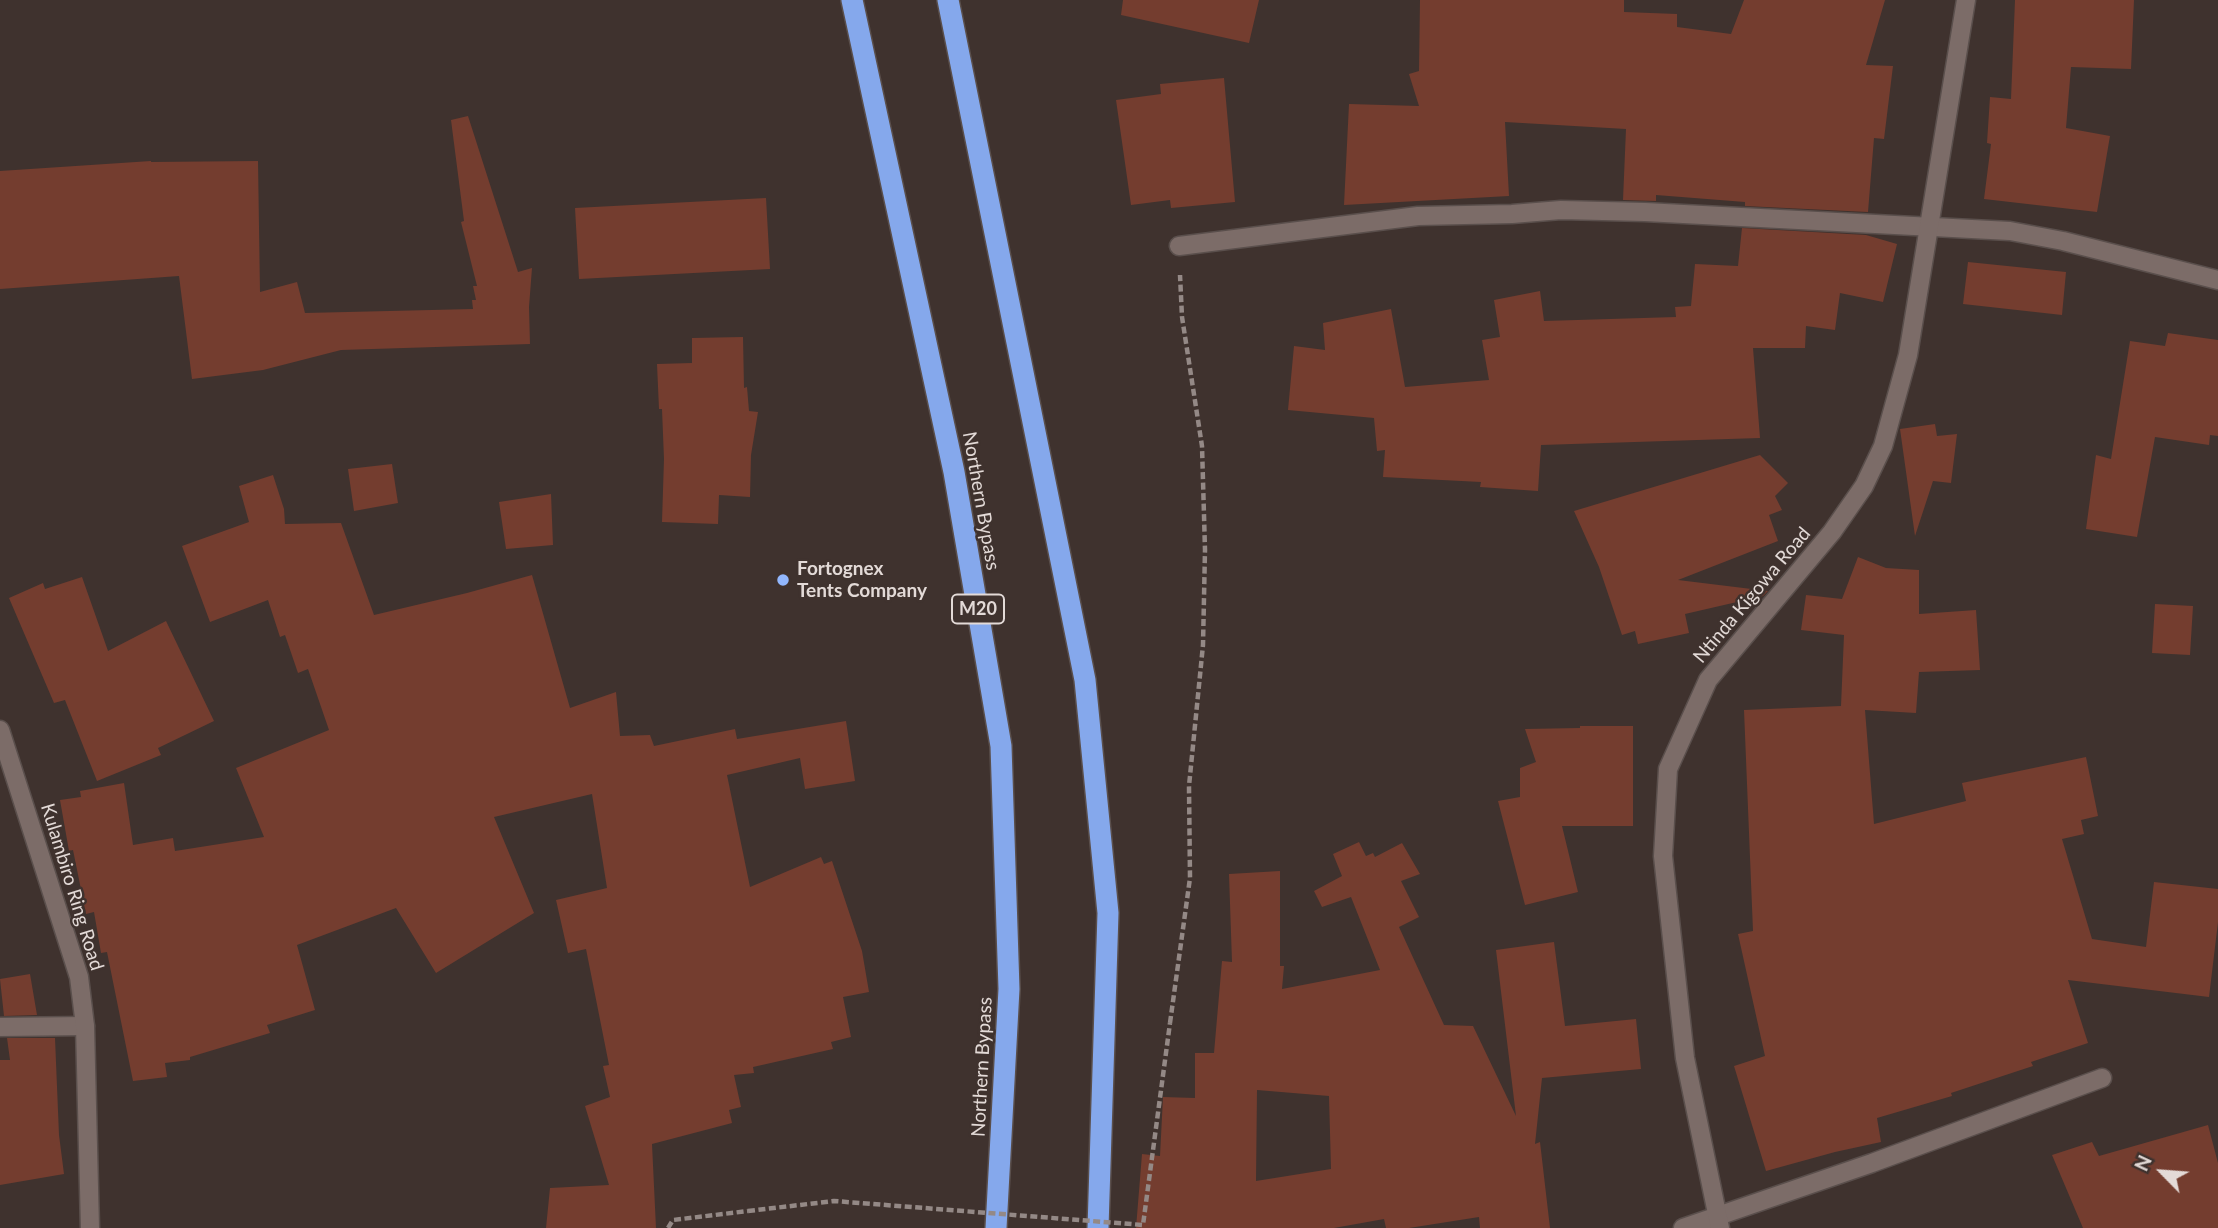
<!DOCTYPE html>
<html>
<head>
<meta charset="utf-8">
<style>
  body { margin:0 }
  #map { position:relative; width:2218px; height:1228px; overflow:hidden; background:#3f322e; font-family:Lato,sans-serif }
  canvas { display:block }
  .north { position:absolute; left:2127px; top:1137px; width:70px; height:70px; -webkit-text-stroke:5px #3f322e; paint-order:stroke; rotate:295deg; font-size:19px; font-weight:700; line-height:28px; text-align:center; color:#e3dad7 }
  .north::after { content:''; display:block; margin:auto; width:24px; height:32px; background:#e3dad7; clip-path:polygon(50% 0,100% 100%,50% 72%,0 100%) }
</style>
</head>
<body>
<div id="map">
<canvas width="2218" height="1228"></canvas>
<div class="north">N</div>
</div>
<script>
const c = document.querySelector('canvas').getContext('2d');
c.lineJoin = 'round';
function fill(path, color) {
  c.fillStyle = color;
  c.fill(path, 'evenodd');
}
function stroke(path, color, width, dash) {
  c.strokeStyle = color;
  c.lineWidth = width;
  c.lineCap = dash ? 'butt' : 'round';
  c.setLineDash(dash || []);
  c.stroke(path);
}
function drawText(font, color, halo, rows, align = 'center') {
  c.font = font + ' Lato,sans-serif';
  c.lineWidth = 5;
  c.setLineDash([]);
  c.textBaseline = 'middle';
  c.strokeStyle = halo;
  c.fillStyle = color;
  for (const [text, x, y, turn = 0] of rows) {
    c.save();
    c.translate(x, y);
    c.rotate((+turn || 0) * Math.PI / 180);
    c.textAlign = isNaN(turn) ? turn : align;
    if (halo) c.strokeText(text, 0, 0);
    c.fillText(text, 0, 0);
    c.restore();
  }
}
fill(new Path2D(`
  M1123 0H1259L1249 43 1121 15Z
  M1420 0H1624V12L1677 14V27L1731 34 1744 0H1885L1866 65 1893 66 1884 139 1874 138 1868 212 1745 206V202L1656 195V201L1623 200 1626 129 1505 122 1509 196 1344 205 1349 104 1419 106 1409 74 1419 71Z
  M2015 0H2134L2131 69 2071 67 2066 128 2110 136 2097 212 1984 199 1991 144 1987 143 1990 97 2011 99Z
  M1224 78 1235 202 1171 208 1170 200 1131 205 1116 100 1161 94 1160 84Z
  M468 116 518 272 532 268 529 307 530 344 341 350 263 370 192 379 179 276 0 289V171L151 161V162L258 161 260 292 297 282 305 313 473 309 472 300H476L473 286H477L461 222 464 221 451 120Z
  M766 198 770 269 579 279 575 208Z
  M1742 228 1866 235 1897 244 1883 302 1840 293 1835 330 1806 326 1805 348H1753L1760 438 1541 445 1538 491 1480 487 1481 482 1383 477 1385 450 1377 451 1374 418 1288 410 1294 346 1325 350 1323 323 1391 309 1405 387 1489 380 1482 340 1500 337 1494 300 1540 291 1544 321 1676 317 1675 307 1691 306 1695 264 1738 266Z
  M1968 262 2066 272 2062 315 1963 304Z
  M2168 333 2218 340V436L2210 435 2209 445 2155 437 2137 537 2086 529 2096 455 2111 459 2130 341 2165 346Z
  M743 337 744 388 747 387 749 411 758 412 751 455 750 497 719 495 718 524 662 522 664 459 662 409H659L657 364 692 363V338Z
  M1935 424 1937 436 1957 434 1951 483 1933 481 1915 536 1900 429Z
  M1760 455 1788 483 1775 496 1782 510 1769 515 1778 541 1678 580 1768 591 1763 596 1685 614 1689 633 1638 644 1635 631 1622 635 1599 567 1574 511Z
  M392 464 398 503 354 511 348 469Z
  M273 475 284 509 285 524 341 523 374 615 467 593 532 575 570 708 616 692 620 736 650 735 654 746 735 729 737 739 846 721 855 781 805 789 800 758 727 775 750 887 821 857 824 864 832 861 862 951 869 992 843 997 851 1037 831 1042 833 1049 753 1067 754 1073 734 1075 741 1107 729 1110 732 1123 652 1144 656 1228H546L550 1188 609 1185 585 1106 610 1097 603 1066 609 1065 586 949 568 953 556 900 607 888 592 794 494 817 534 913 436 973 396 908 297 945 315 1010 267 1025 270 1033 190 1057V1060L165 1063 167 1077 133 1081 107 952 101 953 94 912 86 914 73 850 69 851 60 800 81 797 80 791 124 783 133 845 173 838 175 851 264 837 236 768 329 730 308 669 298 673 285 635 280 637 268 600 210 622 182 546 249 522 239 486Z
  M551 494 553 545 506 549 499 502Z
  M1858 557 1886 568 1919 570V614L1976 610 1980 670 1919 672 1916 713 1865 710 1874 824 1966 801 1962 783 2086 757 2098 816 2081 820 2084 834 2062 839 2092 939 2146 947 2154 882 2218 889V922L2209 997 2068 980 2088 1043 2031 1062 2033 1066 1951 1093 1952 1096 1877 1118 1881 1142 1835 1152 1766 1171 1734 1066 1765 1056 1738 934 1753 931 1744 710 1841 706 1844 635 1801 630 1806 595 1842 599Z
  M82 577 108 651 166 621 214 721 158 748 161 755 97 781 65 700 54 703 9 598 43 583 45 589Z
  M2155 604 2193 606 2190 655 2152 653Z
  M1580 726H1633V826H1562L1578 892 1525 905 1498 801 1520 797V768L1536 762 1525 729 1580 728Z
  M1359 842 1366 856 1373 853 1375 857 1402 843 1420 874 1401 881 1419 917 1399 927 1444 1025 1473 1026 1516 1116 1496 950 1554 942 1565 1026 1636 1019 1641 1069 1542 1078 1535 1144 1540 1142 1550 1228H1480L1479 1217 1409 1228H1386L1384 1219 1334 1228H1136L1142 1154 1160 1156 1163 1097 1195 1098V1053H1214L1222 961 1232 962 1229 874 1280 871V966H1284L1282 989 1380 970 1351 897 1322 907 1314 891 1342 876 1333 854ZM1257 1090 1329 1096 1331 1169 1256 1181Z
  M30 974 37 1015 4 1016 0 979Z
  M7 1038H55L59 1135 64 1174 0 1185V1060H10Z
  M2208 1125 2218 1163V1228H2083L2052 1155 2092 1142 2099 1156Z`), '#743d2f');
const minor = new Path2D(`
  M1179 246 1418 216 1512 214 1561 210 1645 212 2010 231 2063 241 2218 280
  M0 1027 85 1026
  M1683 1228 1872 1163 2102 1078`);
const tertiary = new Path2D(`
  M0 730 79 977 85 1026 90 1228
  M1720 1228 1685 1058 1663 856 1668 769 1708 680 1832 532 1864 486 1883 446 1908 355 1966 0`);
const motorway = new Path2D(`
  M852 0 954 472 1001 746 1009 989 996 1228
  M948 0 1085 680 1108 913 1098 1228`);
stroke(minor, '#5a4f4c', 21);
stroke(tertiary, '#5a4f4c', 21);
stroke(motorway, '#5a4f4c', 24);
stroke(new Path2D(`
  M1170 1023 1190 878 1189 786 1203 645 1205 550 1202 446 1182 317 1180 275
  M668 1228 673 1220 748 1211`), '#948986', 4.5, [7, 3.5]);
stroke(minor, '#7c6c68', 18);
stroke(tertiary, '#7c6c68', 18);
stroke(motorway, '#85a8ec', 21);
stroke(new Path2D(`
  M748 1211 834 1201 1143 1225 1170 1023`), '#948986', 4.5, [7, 3.5]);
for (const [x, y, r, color] of [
  [783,580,7,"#92b7fd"]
]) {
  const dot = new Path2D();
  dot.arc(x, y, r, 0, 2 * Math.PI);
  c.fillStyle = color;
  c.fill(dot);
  stroke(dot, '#3f322e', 2.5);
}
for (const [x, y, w] of [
  [978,609,52]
]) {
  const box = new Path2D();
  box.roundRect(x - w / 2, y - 14.5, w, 29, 5);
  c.fillStyle = '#3f322e';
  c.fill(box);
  stroke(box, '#e3dad7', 2);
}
drawText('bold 18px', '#e3dad7', null, [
  ["M20",978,609]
]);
drawText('19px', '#e3dad7', '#3f322e', [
  ["Northern Bypass",981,501,80],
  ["Ntinda Kigowa Road",1752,595,-50],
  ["Kulambiro Ring Road",72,887,73],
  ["Northern Bypass",982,1067,-87]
]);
drawText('bold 19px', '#e3dad7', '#3f322e', [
  ["Fortognex",797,569],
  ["Tents Company",797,591]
], 'left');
</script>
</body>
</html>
